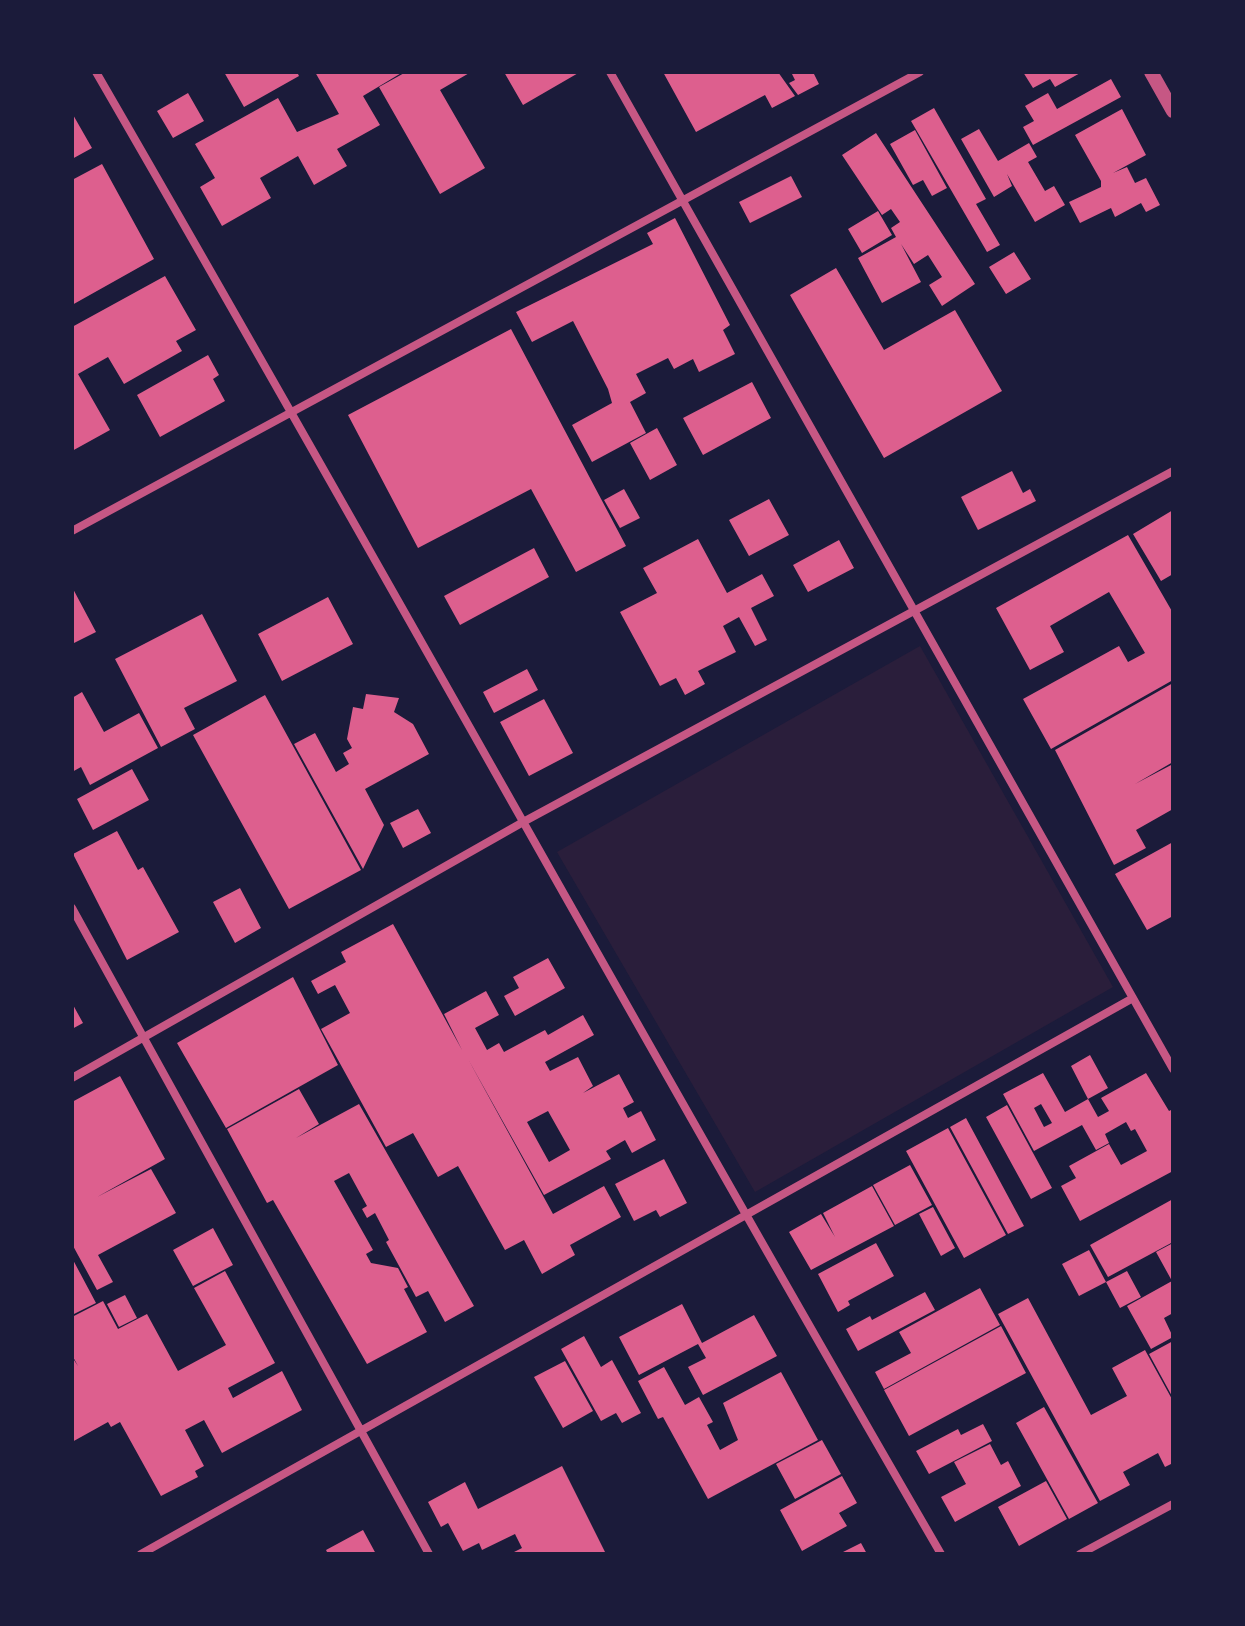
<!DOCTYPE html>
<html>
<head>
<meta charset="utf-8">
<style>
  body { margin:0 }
  #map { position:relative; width:1245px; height:1626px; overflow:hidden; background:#1b1b3a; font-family:"Source Sans 3",sans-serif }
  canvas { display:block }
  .frame { position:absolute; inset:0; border:74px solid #1b1b3a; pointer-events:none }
</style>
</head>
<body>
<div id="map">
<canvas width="1245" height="1626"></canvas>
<div class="frame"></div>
</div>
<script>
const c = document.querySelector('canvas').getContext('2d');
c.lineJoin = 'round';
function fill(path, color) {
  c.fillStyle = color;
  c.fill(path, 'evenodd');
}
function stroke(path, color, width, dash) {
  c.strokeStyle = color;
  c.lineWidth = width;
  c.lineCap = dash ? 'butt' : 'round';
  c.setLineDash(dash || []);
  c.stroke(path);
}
fill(new Path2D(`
  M920 646 1113 987 755 1192 557 852Z`), '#2a1e3b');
fill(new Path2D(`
  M224 72H297L299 76 244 107Z
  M315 72H403L363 96 380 125 337 149 347 166 314 185 298 156 260 178 271 198 222 226 200 187 215 178 195 144 278 98 297 132 339 114Z
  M406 72H471L440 90 485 168 440 194 379 87Z
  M504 72H580L523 105Z
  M663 72H778L795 96 772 108 765 95 696 132Z
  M791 72H813L819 84 798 95 789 83 795 80Z
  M1023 72H1082L1055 87 1050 79 1033 88Z
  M1111 79 1121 97 1033 145 1023 127 1034 121 1025 106 1048 93 1057 109Z
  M188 93 204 121 173 138 157 111Z
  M934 108 986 199 976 204 1000 245 987 252 911 121Z
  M1122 109 1146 155 1113 173 1127 167 1135 183 1146 178 1160 205 1146 212 1141 203 1115 217 1111 208 1080 223 1069 202 1101 187V181L1075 135Z
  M72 113 92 148 72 159Z
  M979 129 998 161 1029 143 1037 157 1028 162 1045 191 1054 186 1065 205 1035 222 1007 174 1012 186 994 197 961 139Z
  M915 130 947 188 932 196 923 180 913 185 890 144Z
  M876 133 975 284 942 306 929 285 942 277 928 255 914 264 901 244 921 282 882 303 858 258 896 237 891 228 900 222 891 209 882 215 842 155Z
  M102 164 154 259 72 305V180Z
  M791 176 802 197 750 223 739 202Z
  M878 211 892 235 862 253 848 229Z
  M675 218 730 325 723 330 735 354 699 372 693 359 674 369 668 358 636 374 646 393 630 402 646 433 592 462 572 425 612 403 608 389 573 321 532 342 516 312 653 244 647 233Z
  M1014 252 1031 279 1006 294 989 267Z
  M836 268 884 350 955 310 1002 391 884 458 790 295Z
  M165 276 196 330 176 341 182 351 124 384 108 357 78 374 110 430 72 451V327Z
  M511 329 626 546 576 572 531 489 418 548 348 415Z
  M208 355 219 375 213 379 225 401 160 437 137 395Z
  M752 382 771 418 703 455 683 418Z
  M657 428 677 465 650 480 630 443Z
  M1012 471 1023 493 1030 489 1036 501 978 530 961 497Z
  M624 489 640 518 620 528 604 500Z
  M769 499 789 535 749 556 729 520Z
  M1173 510V574L1161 581 1133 534Z
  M1128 535 1173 613V680L1051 749 1023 699 1119 646 1128 662 1145 653 1109 592 1050 626 1064 652 1030 670 996 608Z
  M698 539 727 593 762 574 774 596 751 608 767 640 755 646 739 617 723 626 736 652 698 671 705 684 685 695 676 678 660 686 620 612 657 593 643 568Z
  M839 540 854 568 808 592 793 565Z
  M534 548 549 577 460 625 444 596Z
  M72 587 96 632 72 644Z
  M328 597 353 644 282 681 258 634Z
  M202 614 237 681 184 708 195 729 161 747 115 659Z
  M527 669 538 690 494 713 483 692Z
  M1173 683V762L1135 784 1173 764V809L1136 830 1146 848 1114 865 1055 750Z
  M82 692 104 732 139 713 158 748 90 785 81 767 72 772V698Z
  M366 694 399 698 394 712 413 724 429 754 365 789 384 825 363 869 294 744 315 733 336 772 349 764 343 753 352 748 347 739 353 707 363 709Z
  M265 695 361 870 289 909 193 735Z
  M544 699 573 753 529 776 500 722Z
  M132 769 149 800 93 830 77 799Z
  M418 809 431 833 403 848 390 823Z
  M117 831 138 870 143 867 179 932 127 960 73 854Z
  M1173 842V916L1147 930 1115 874Z
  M240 888 261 928 235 943 213 902Z
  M393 924 462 1050 444 1014 486 991 499 1015 475 1028 487 1050 499 1043 504 1052 545 1030 548 1035 583 1015 594 1035 545 1062 550 1071 578 1057 593 1086 583 1093 619 1074 634 1102 623 1108 628 1118 641 1111 656 1140 632 1153 625 1140 606 1151 611 1159 544 1195 468 1059 553 1214 604 1186 621 1217 570 1245 575 1255 542 1274 524 1240 505 1250 458 1166 438 1177 413 1133 386 1147 321 1029 350 1013 335 985 318 994 311 981 346 962 341 952ZM548 1111 570 1150 549 1162 527 1122Z
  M548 958 565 988 515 1016 504 996 519 988 513 977Z
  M293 977 338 1065 226 1128 177 1043Z
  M72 1003 83 1023 72 1029Z
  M1090 1055 1108 1088 1088 1099 1071 1066Z
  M1043 1073 1065 1112 1088 1099 1098 1117 1109 1111 1101 1098 1146 1073 1169 1111 1173 1109V1171L1080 1221 1061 1186 1076 1178 1069 1166 1109 1144 1121 1165 1147 1151 1135 1129 1131 1131 1126 1122 1105 1134 1109 1143 1096 1150 1082 1125 1034 1151 1003 1094ZM1041 1104 1052 1123 1044 1127 1034 1108Z
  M120 1076 165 1159 97 1197 151 1169 176 1213 98 1255 113 1282 97 1290 72 1244V1102Z
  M299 1089 319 1124 296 1138 359 1104 474 1306 445 1322 428 1291 416 1297 386 1242 389 1240 375 1213 367 1218 362 1209 367 1206 349 1173 334 1181 373 1250 366 1254 371 1263 398 1268 408 1287 404 1289 427 1332 367 1364 273 1200 267 1203 227 1129Z
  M1007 1105 1052 1188 1031 1199 986 1117Z
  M966 1118 1024 1226 1008 1234 950 1127Z
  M948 1128 1006 1235 964 1258 906 1151Z
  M664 1159 687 1203 660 1217 656 1210 634 1221 615 1184Z
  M910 1165 932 1205 895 1225 873 1185Z
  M872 1186 894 1226 811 1270 789 1232 821 1214 835 1237 823 1213Z
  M1173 1199V1242L1108 1277 1090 1245Z
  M933 1207 955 1248 941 1256 919 1214Z
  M213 1228 233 1265 193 1286 173 1250Z
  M876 1243 894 1276 848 1301 850 1305 838 1312 818 1274Z
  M1173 1243V1313L1164 1318 1173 1337 1151 1349 1127 1306 1172 1281 1156 1252Z
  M1089 1250 1106 1282 1079 1296 1062 1264Z
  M72 1258 96 1303 72 1315Z
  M225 1271 275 1363 228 1388 233 1398 282 1371 302 1410 222 1453 204 1420 185 1430 204 1466 195 1471 198 1477 161 1496 120 1422 111 1427 108 1422 72 1442V1357L78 1366 72 1355V1317L103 1301 118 1329 147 1314 178 1371 226 1345 194 1288Z
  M1127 1271 1141 1297 1120 1308 1106 1282Z
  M980 1288 1000 1325 884 1389 875 1372 911 1353 899 1332Z
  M925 1292 935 1310 858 1351 846 1329 870 1316 872 1320Z
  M125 1295 137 1318 119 1327 107 1304Z
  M1028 1298 1091 1415 1127 1396 1112 1368 1145 1350 1173 1401V1463L1165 1467 1158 1453 1123 1472 1130 1485 1100 1501 998 1314Z
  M682 1304 702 1343 754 1315 777 1356 703 1395 688 1367 706 1358 698 1344 639 1375 619 1337Z
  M1001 1326 1026 1373 909 1436 884 1390Z
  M584 1336 601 1367 612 1360 641 1413 622 1423 616 1413 601 1421 561 1349Z
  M1173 1341V1398L1149 1354Z
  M565 1361 593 1411 563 1428 534 1377Z
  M664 1367 685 1405 699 1397 713 1422 707 1425 720 1450 738 1440 723 1403 781 1372 818 1440 708 1499 663 1417 658 1419 638 1381Z
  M1044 1407 1098 1503 1069 1519 1016 1423Z
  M983 1424 992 1441 929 1474 916 1451 958 1429 961 1435Z
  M822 1440 841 1474 795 1499 776 1464Z
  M990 1444 1001 1465 1008 1461 1021 1486 955 1522 941 1497 966 1484 954 1462Z
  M562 1466 606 1554H510L522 1548 515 1534 482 1550 479 1543 463 1551 448 1523 441 1527 428 1502 465 1482 478 1509Z
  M842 1476 857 1503 839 1513 847 1526 802 1551 780 1510Z
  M1046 1481 1067 1519 1019 1546 998 1507Z
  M363 1530 376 1554H328L326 1550Z
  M861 1543 867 1554H839Z`), '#dd5f8e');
stroke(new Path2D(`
  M96 72C381 564 655 1062 941 1554
  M610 72 1173 1069
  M72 531 920 72
  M72 908 429 1554
  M72 1078 525 821 1173 471
  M141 1554 1133 998
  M1080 1554 1173 1504`), '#c65784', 8);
stroke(new Path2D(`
  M1151 72 1173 111`), '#c65784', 14);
</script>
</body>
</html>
